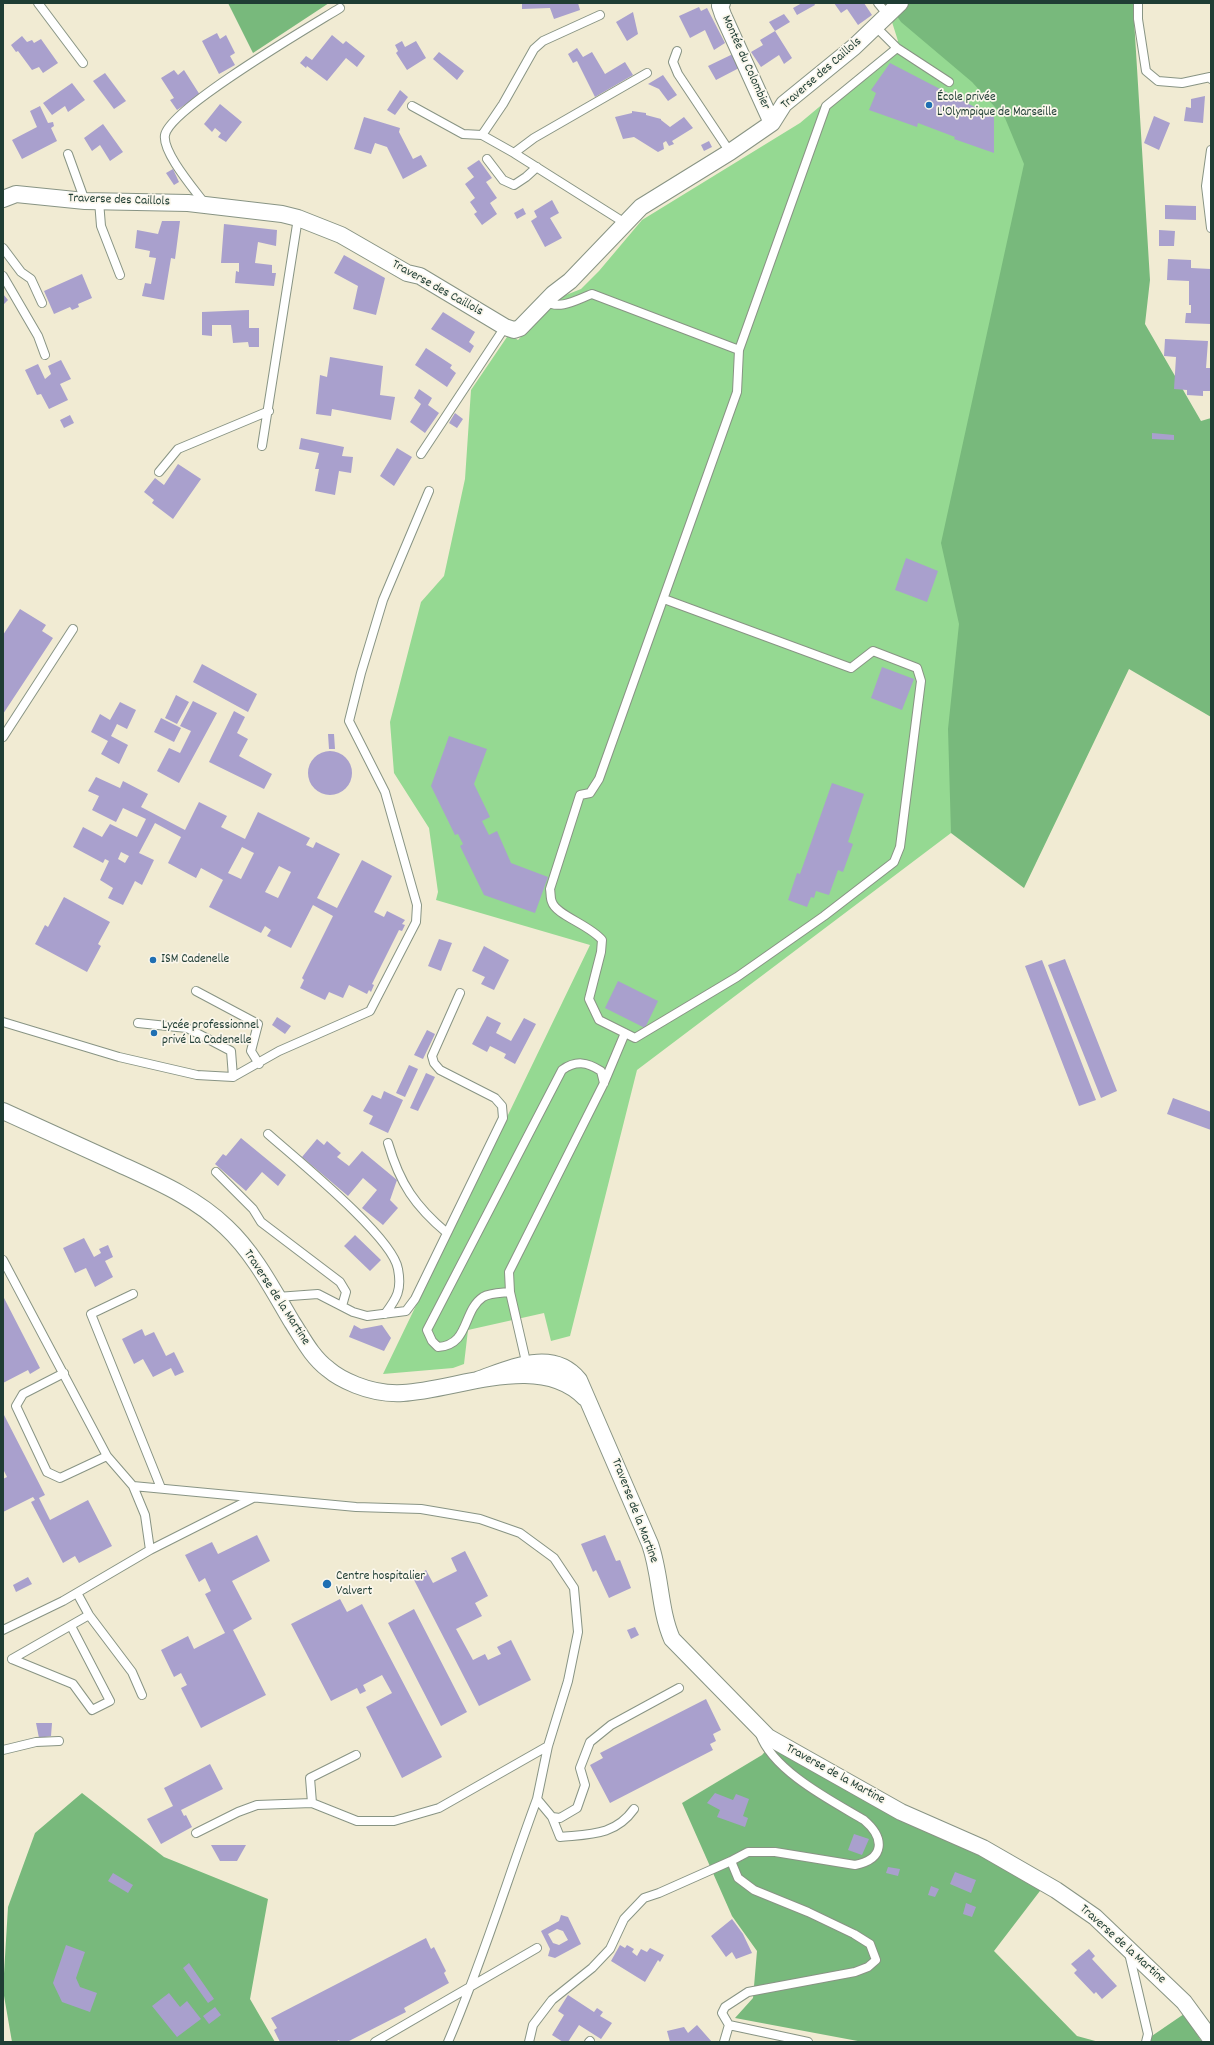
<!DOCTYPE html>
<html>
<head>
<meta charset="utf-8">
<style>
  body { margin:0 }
  #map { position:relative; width:1214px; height:2045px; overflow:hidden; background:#f1ebd3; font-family:Dekko,sans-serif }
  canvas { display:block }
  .frame { position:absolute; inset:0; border:4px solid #1f3d34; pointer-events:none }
</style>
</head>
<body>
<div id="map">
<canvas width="1214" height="2045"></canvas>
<div class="frame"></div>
</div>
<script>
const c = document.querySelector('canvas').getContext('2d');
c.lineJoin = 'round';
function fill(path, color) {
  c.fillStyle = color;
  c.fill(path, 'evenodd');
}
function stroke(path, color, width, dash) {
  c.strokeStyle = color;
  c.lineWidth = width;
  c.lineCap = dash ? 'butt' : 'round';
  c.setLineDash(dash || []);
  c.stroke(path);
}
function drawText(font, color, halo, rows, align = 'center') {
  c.font = font + ' Dekko,sans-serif';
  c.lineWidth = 3.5;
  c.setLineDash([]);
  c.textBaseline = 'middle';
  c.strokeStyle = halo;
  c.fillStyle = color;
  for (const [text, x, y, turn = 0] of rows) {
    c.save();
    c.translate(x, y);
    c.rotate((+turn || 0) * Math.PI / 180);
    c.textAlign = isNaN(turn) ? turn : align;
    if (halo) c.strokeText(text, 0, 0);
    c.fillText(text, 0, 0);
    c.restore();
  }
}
fill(new Path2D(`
  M921 3 1135 94 1007 795 951 833 637 1070 570 1336 551 1341 544 1313 468 1330 464 1364 453 1368 383 1374 590 945 436 900 438 892 429 828 394 773 390 722 421 602 444 576 465 479 471 390 509 334 518 340 556 299 581 289 599 271 642 220 800 123 898 41 892 22 909 7Z`), '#95d992');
fill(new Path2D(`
  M228 3H329L253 53Z
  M893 3H1133L1150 280 1145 324 1201 421 1211 418V717L1129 669 1024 888 951 833 948 729 959 624 941 543 1024 164 1005 118 972 82 901 22 890 6Z
  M771 1745 1043 1887 994 1951 1077 2036 1099 2042H863L735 2018 753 1998 757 1951 732 1916 682 1803 762 1755Z
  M82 1793 164 1857 268 1899 250 1999 275 2042H12L3 1990 8 1907 35 1833Z
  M1184 2014 1202 2042H1143Z`), '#78b97c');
fill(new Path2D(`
  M522 3H578L580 10 554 19 550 8 522 9Z
  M802 3H814L815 5 797 15 793 8Z
  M834 3H864L872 15 858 25 847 9 841 13Z
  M699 7 701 11 707 8 725 43 714 50 705 30 690 38 679 16Z
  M633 12 638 34 627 41 616 22Z
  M784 14 790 22 775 31 769 22Z
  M775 31 792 58 784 64 779 55 761 67 751 52 763 45 760 40Z
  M217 33 220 39 226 35 235 53 230 56 235 65 219 74 202 41Z
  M332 35 343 44 346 41 365 56 357 67 346 58 327 81 307 66 306 68 300 63 306 56 312 60Z
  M22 36 27 42 32 40 34 43 41 39 58 63 43 73 39 67 32 70 18 51 16 52 11 45Z
  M402 41 405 47 416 41 426 58 407 70 396 53 398 51 395 45Z
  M577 48 583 57 592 52 605 74 625 62 633 75 595 97 577 61 573 63 568 54Z
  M439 52 464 71 457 80 433 59Z
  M735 53 741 67 716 80 708 66Z
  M890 63 994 117V153L954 139 955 137 918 123 917 127 869 110 876 93 871 90Z
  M174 70 178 75 184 70 200 95 177 110 170 100 174 98 161 78Z
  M105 73 126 101 114 109 93 81Z
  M663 75 677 95 668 101 659 89 648 84Z
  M72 83 85 100 68 112 65 106 52 115 43 103Z
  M400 90 408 97 395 115 387 110Z
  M1205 96 1203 123 1184 121 1186 107 1191 108V99Z
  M220 104 242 122 226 142 218 137 221 133 215 128 212 132 204 124Z
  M40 106 48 123 53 122 54 126 51 128 57 141 22 159 12 140 37 127 30 111Z
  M632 111 646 113V115L661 119V120L670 127 684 117 693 128 672 141 674 144 669 146 666 141 663 143 664 149 658 152 634 137 623 139 615 117 632 113Z
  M1154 116 1170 123 1159 150 1144 143Z
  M364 117 400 128 399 132 413 159 421 155 427 166 403 179 387 147 375 143 371 154 354 149Z
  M103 124 123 152 110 161 100 145 92 151 84 138Z
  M709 141 712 147 704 151 701 145Z
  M479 160 492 178 486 182 497 198 490 203 497 214 482 225 474 214 477 212 470 202 475 198 465 184 474 177 467 168Z
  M173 169 179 182 174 185 166 173Z
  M552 200 559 213 550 218 562 238 545 247 531 221 537 217 534 211Z
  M1165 205 1196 206V220L1165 219Z
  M523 208 526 214 517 219 514 213Z
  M162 221H180L175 259 171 258 164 300 142 296 145 283 151 284 156 258 149 257 150 251 135 248 137 230 158 234Z
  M224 224 277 230 276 246 258 242 255 263 272 265V273H276L274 286 235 283 236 271 239 272V263H221Z
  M1159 230 1175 231 1174 246H1159Z
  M344 255 385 278 376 315 353 309 358 286 334 273Z
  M1168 259 1191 260V268L1211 269V324L1185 323 1186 313H1191V305H1189V281L1167 280Z
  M82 274 92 298 78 304 79 307 72 310 70 307 54 314 44 291Z
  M3 294 8 300 3 305Z
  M249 310V328H259V347H249L248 342 233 343 231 325H212V336L202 335V312Z
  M443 312 475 332 469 342 474 346 470 353 431 329Z
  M1165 339 1208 341 1206 368H1211V391H1203V396L1187 395V390L1174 389 1176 357 1164 356Z
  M426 348 452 365 450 368 456 373 447 387 415 365Z
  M330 357 383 366 380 395 395 397 391 420 332 409 331 416 316 414 320 375 327 377Z
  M61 360 71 379 60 384 68 400 49 409 41 394 37 395 25 370 38 364 45 379 51 374 48 366Z
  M419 389 432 398 428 405 439 413 425 433 410 422 421 404 414 398Z
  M455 413 463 419 457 428 449 423Z
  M70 415 74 423 64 428 60 420Z
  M1152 433 1174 435V440L1152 439Z
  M301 438 344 447 342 456 353 457 351 473 339 471 335 495 315 491 319 469H315L319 453 299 449Z
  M397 448 412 457 394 486 380 476Z
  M178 464 201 479 173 519 152 503 154 500 144 492 155 478 164 485Z
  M906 558 938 571 927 602 895 590Z
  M20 609 46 625 42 631 53 638 3 714V635Z
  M202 664 257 694 248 712 193 682Z
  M882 667 914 679 902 710 871 698Z
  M176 695 189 702 177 724 165 718Z
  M193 701 217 713 179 783 157 771 169 748 180 753 191 731 180 726Z
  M120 702 136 710 127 729 117 724 111 736 128 745 119 764 101 754 108 741 91 732 100 714 110 720Z
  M234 711 245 717 237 733 248 739 239 756 272 774 264 789 209 762Z
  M161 718 181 728 174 742 154 732Z
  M328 734H334L335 749H329Z
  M449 736 487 749 474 784 490 817 482 821 489 835 497 831 511 863 548 877 535 913 484 895 460 846 463 844 458 834 455 835 431 786Z
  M308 773a22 22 0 1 1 44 0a22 22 0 1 1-44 0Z
  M96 777 120 788 123 781 148 794 141 807 185 830 199 802 227 816 221 827 245 839 258 812 310 838 306 845 313 848 316 842 340 854 317 898 337 908 362 860 392 876 374 912 384 917 387 911 405 920 402 924 405 925 402 931 399 930 372 984 374 985 371 992 369 990 367 994 349 985 343 998 329 992 325 1000 300 988 304 980 302 978 333 916 313 905 291 948 267 936 271 930 265 926 261 933 209 907 223 880 201 868 196 878 168 863 181 837 155 823 139 853 154 860 142 885 135 881 123 905 108 898 113 888 100 880 109 861 105 859 103 863 73 847 83 827 102 837 110 824 137 837 146 819 123 808 116 822 92 810 99 796 88 791ZM242 847 254 853 241 879 228 873ZM121 852 129 856 125 863 118 859ZM279 866 291 872 278 898 265 892Z
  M832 783 864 794 848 842 853 844 843 872 838 870 829 895 816 891 814 898 811 897 807 907 788 900 797 873 800 874Z
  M64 897 110 922 98 944 101 946 87 972 35 944 45 925 48 927Z
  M439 939 452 943 441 971 428 966Z
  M484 946 509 960 494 990 481 984 485 977 472 971Z
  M1065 959 1117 1091 1101 1098 1048 965Z
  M1042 960 1096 1100 1079 1106 1025 966Z
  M618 981 658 1001 645 1028 605 1008Z
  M487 1016 501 1023 496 1033 511 1041 524 1018 536 1024 515 1064 504 1058 506 1054 490 1046 487 1052 472 1044Z
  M277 1017 291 1026 285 1034 272 1025Z
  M427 1030 435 1034 423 1059 414 1055Z
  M409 1065 418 1069 405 1097 396 1093Z
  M426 1073 435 1077 418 1111 410 1108Z
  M384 1091 403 1100 388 1133 369 1124 373 1116 363 1111 372 1095 381 1099Z
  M1173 1098 1211 1112V1130L1167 1114Z
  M241 1138 286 1175 278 1186 262 1172 246 1191 215 1164 223 1154 226 1156Z
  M317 1139 324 1145 327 1141 341 1153 337 1157 349 1166 362 1151 397 1180 390 1200 398 1208 383 1225 362 1208 377 1190 363 1178 348 1196 302 1157Z
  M355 1235 381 1260 370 1271 344 1246Z
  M84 1238 94 1257 101 1253 99 1249 108 1245 113 1257 105 1261 113 1277 95 1287 86 1268 75 1273 63 1248Z
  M3 1296 40 1368 30 1374 28 1370 3 1383Z
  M354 1325 361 1329 382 1325 391 1338 384 1351 349 1337Z
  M142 1329 145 1336 154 1332 166 1356 174 1352 184 1372 175 1376 171 1368 153 1377 143 1359 134 1364 122 1339Z
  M3 1413 45 1495 39 1498 50 1520 88 1500 112 1546 79 1563 75 1556 63 1563 31 1502 35 1500 33 1497 3 1512V1479L7 1477 3 1469Z
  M257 1535 270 1561 232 1581 252 1619 233 1630 266 1695 201 1728 181 1688 187 1685 181 1673 174 1677 161 1650 188 1636 194 1649 225 1633 205 1594 211 1591 205 1578 199 1582 185 1555 212 1542 218 1554Z
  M605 1535 616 1561 620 1560 631 1588 609 1598 596 1570 593 1572 581 1544Z
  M465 1551 488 1596 475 1603 482 1616 456 1629 473 1660 485 1654 488 1660 501 1654 497 1647 511 1640 531 1680 479 1706 413 1578 426 1570 433 1583 457 1571 451 1558Z
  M28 1577 32 1584 16 1592 13 1585Z
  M340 1599 347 1612 362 1604 442 1757 402 1778 366 1707 392 1693 382 1675 363 1685 366 1691 360 1694 357 1688 331 1701 291 1624Z
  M414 1609 467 1712 441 1726 388 1623Z
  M635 1627 639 1635 631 1639 627 1630Z
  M706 1699 721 1730 713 1734 716 1741 710 1744 713 1750 610 1803 590 1765 603 1758 600 1753Z
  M36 1723H52L51 1736 39 1738Z
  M210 1764 223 1789 181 1810 184 1816 186 1815 192 1827 161 1844 147 1819 173 1806 164 1788Z
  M715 1793 733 1800 736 1794 749 1799 743 1816 748 1818 745 1827 717 1817 720 1810 707 1803Z
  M854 1834 869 1839 862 1855 848 1850Z
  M211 1845H246L237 1861H220Z
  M888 1867 900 1869 898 1876 886 1873Z
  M955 1872 976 1880 971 1893 950 1884Z
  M113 1873 133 1885 128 1893 108 1881Z
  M931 1886 939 1889 935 1897 928 1895Z
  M966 1903 976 1907 972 1917 963 1914Z
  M561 1915 568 1917 581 1944 555 1958 548 1956 550 1949 541 1931 559 1921ZM557 1929 563 1931 568 1940 559 1945 553 1943 548 1934Z
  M732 1919 743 1934 752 1953 736 1959 732 1952 726 1957 711 1936Z
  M426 1938 431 1949 434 1947 446 1971 444 1973 449 1983 404 2008 406 2012 347 2042H340L339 2040 335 2042H280L274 2030 277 2028 271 2018Z
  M66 1945 85 1952 76 1978 80 1987 97 1993 90 2012 62 2002 53 1983Z
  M620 1945 625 1948 627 1945 634 1949 632 1952 637 1956 641 1949 647 1952 650 1948 664 1955 660 1962 658 1960 645 1982 611 1961Z
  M1089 1949 1095 1956 1092 1959 1117 1986 1102 1999 1096 1992 1094 1994 1074 1973 1077 1970 1071 1964Z
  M189 1963 214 1999 208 2003 183 1968Z
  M169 1993 180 2007 187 2001 201 2019 177 2037 152 2006Z
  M568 1995 594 2012 597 2008 603 2012 600 2016 612 2023 601 2039 579 2025 568 2042H563L552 2035 564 2015 558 2011Z
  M215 2007 221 2015 209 2024 203 2016Z
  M697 2025 712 2042H670L667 2031 684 2027 688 2033Z`), '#a9a0cd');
const lane = new Path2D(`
  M38 3 83 63
  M878 3 887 14
  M1138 3V19L1146 71 1158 81 1182 83 1210 77 1211 79
  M875 26 897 48 949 82
  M677 51 673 62 678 74 730 152
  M412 106 463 134 482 135 514 153 625 223
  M482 135 503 104 534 49 543 41 600 15
  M1211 150 1206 186 1211 228
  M514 153 534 138 647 73
  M68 154 85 201
  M487 159 503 180 514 185 526 177 537 167
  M99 201 101 226 120 275
  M205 204C194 189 162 152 165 135 170 108 311 26 340 8
  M3 248 21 272 31 279 42 303
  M3 276 38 336 45 355
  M546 301C559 311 578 299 592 294L739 350 737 392 599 779 590 793 580 795 550 889C551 893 550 898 552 902 556 915 590 925 602 940L601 952 589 999 599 1020 625 1033
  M739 350 826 106 897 48
  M262 446 298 218
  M421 454 505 327
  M159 472 178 449 269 411
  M3 737 73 629
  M196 991 258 1024 251 1051 259 1064
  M3 1022 119 1057 197 1075 233 1077 279 1051 370 1011 416 922 417 905 385 792 349 721 361 673 383 600 429 491
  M138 1023 187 1028 231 1051 233 1077
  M268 1134C295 1158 393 1237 398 1269 402 1290 397 1298 385 1314
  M388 1143C400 1184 415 1206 447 1233
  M216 1172 253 1209 261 1222 340 1282 346 1292 342 1306
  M3 1260 107 1456 133 1486 356 1507 421 1509 480 1519 520 1533 554 1558 574 1588 578 1632 568 1681 548 1746 537 1799 552 1817 560 1837C589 1834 615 1836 634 1809
  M510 1292C502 1293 490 1293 483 1297 462 1311 470 1345 438 1347L432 1341 427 1330 562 1070C576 1060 587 1062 601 1071L604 1083
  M133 1294 91 1314 161 1488
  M277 1297 318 1294 353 1312 367 1316 406 1311 415 1299 503 1118 502 1106 495 1098 440 1070 434 1063 432 1056 460 993
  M527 1366 510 1292 509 1272 604 1083 625 1033 635 1038 737 977 824 916 894 862 900 847 921 681 917 668 873 651 851 668 664 599
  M64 1373 23 1394 16 1406 47 1472 60 1478 107 1456
  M133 1486 145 1515 150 1550
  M77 1593 89 1615 132 1672 142 1695
  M3 1630 63 1601 150 1550 253 1498
  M12 1659 73 1684 92 1710 110 1701 71 1626
  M12 1659 89 1615
  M760 1734C773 1771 832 1801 864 1820 885 1838 885 1859 855 1865L775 1852H748L731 1861 738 1878 754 1890 808 1912 854 1934 870 1944 876 1960 868 1967 855 1972 748 1992 725 2007 722 2013 729 2025 808 2042
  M3 1750 36 1742 59 1741
  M312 1803 310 1778 356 1755
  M552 1817 560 1818 577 1808 585 1785 580 1768 590 1742 611 1725 679 1688
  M196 1833 238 1812 257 1805 312 1803 357 1821H394L439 1808 548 1746
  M1129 1953 1148 2034 1146 2042
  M375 2042 537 1948
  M448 2042C482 1963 507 1880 537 1799
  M529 2042 533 2025 552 2000 592 1968 610 1949 624 1919 644 1898 659 1893 731 1861
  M589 2042 590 2041
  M724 2042 729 2025`);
const street = new Path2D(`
  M722 3 720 6 723 15 772 123
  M3 199 16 194 85 201 188 203 282 214 298 218 341 235 407 273 420 276 505 327 514 330 520 328 553 294 570 281 641 207 730 152 772 123 784 104 854 47 900 3
  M3 1111C40 1128 77 1145 115 1162 154 1180 195 1197 226 1227 254 1253 273 1290 292 1322 303 1339 312 1357 328 1369 336 1376 346 1381 356 1385 371 1391 386 1394 403 1393 458 1390 540 1351 585 1398
  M477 1380C510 1369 552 1347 579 1380L650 1544C661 1575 659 1609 672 1639L768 1737 901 1812 983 1848 1056 1890 1095 1917 1184 2002 1211 2039`);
stroke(lane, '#889484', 10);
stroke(street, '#889484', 18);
stroke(lane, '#fff', 8);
stroke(street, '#fff', 16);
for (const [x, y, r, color] of [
  [929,105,4,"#1f6fb2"],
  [153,960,4,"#1f6fb2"],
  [154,1033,4,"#1f6fb2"],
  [327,1584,5,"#1f6fb2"]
]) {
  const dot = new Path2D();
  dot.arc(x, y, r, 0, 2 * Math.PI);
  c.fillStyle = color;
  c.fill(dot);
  stroke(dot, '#fbf7ec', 1.5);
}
drawText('13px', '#1f3d34', '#fbf7ec', [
  ["Montée du Colombier",745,63,66],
  ["Traverse des Caillols",822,74,-41],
  ["Traverse des Caillols",119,201,2],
  ["Traverse des Caillols",437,289,29],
  ["Traverse de la Martine",276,1298,57],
  ["Traverse de la Martine",634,1511,69],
  ["Traverse de la Martine",835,1775,29],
  ["Traverse de la Martine",1122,1945,42]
]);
drawText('13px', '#1f3d34', '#fbf7ec', [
  ["École privée",937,98],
  ["L'Olympique de Marseille",937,113],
  ["ISM Cadenelle",161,960],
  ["Lycée professionnel",162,1026],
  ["privé La Cadenelle",162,1041],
  ["Centre hospitalier",336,1577],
  ["Valvert",336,1592]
], 'left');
</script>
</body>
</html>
